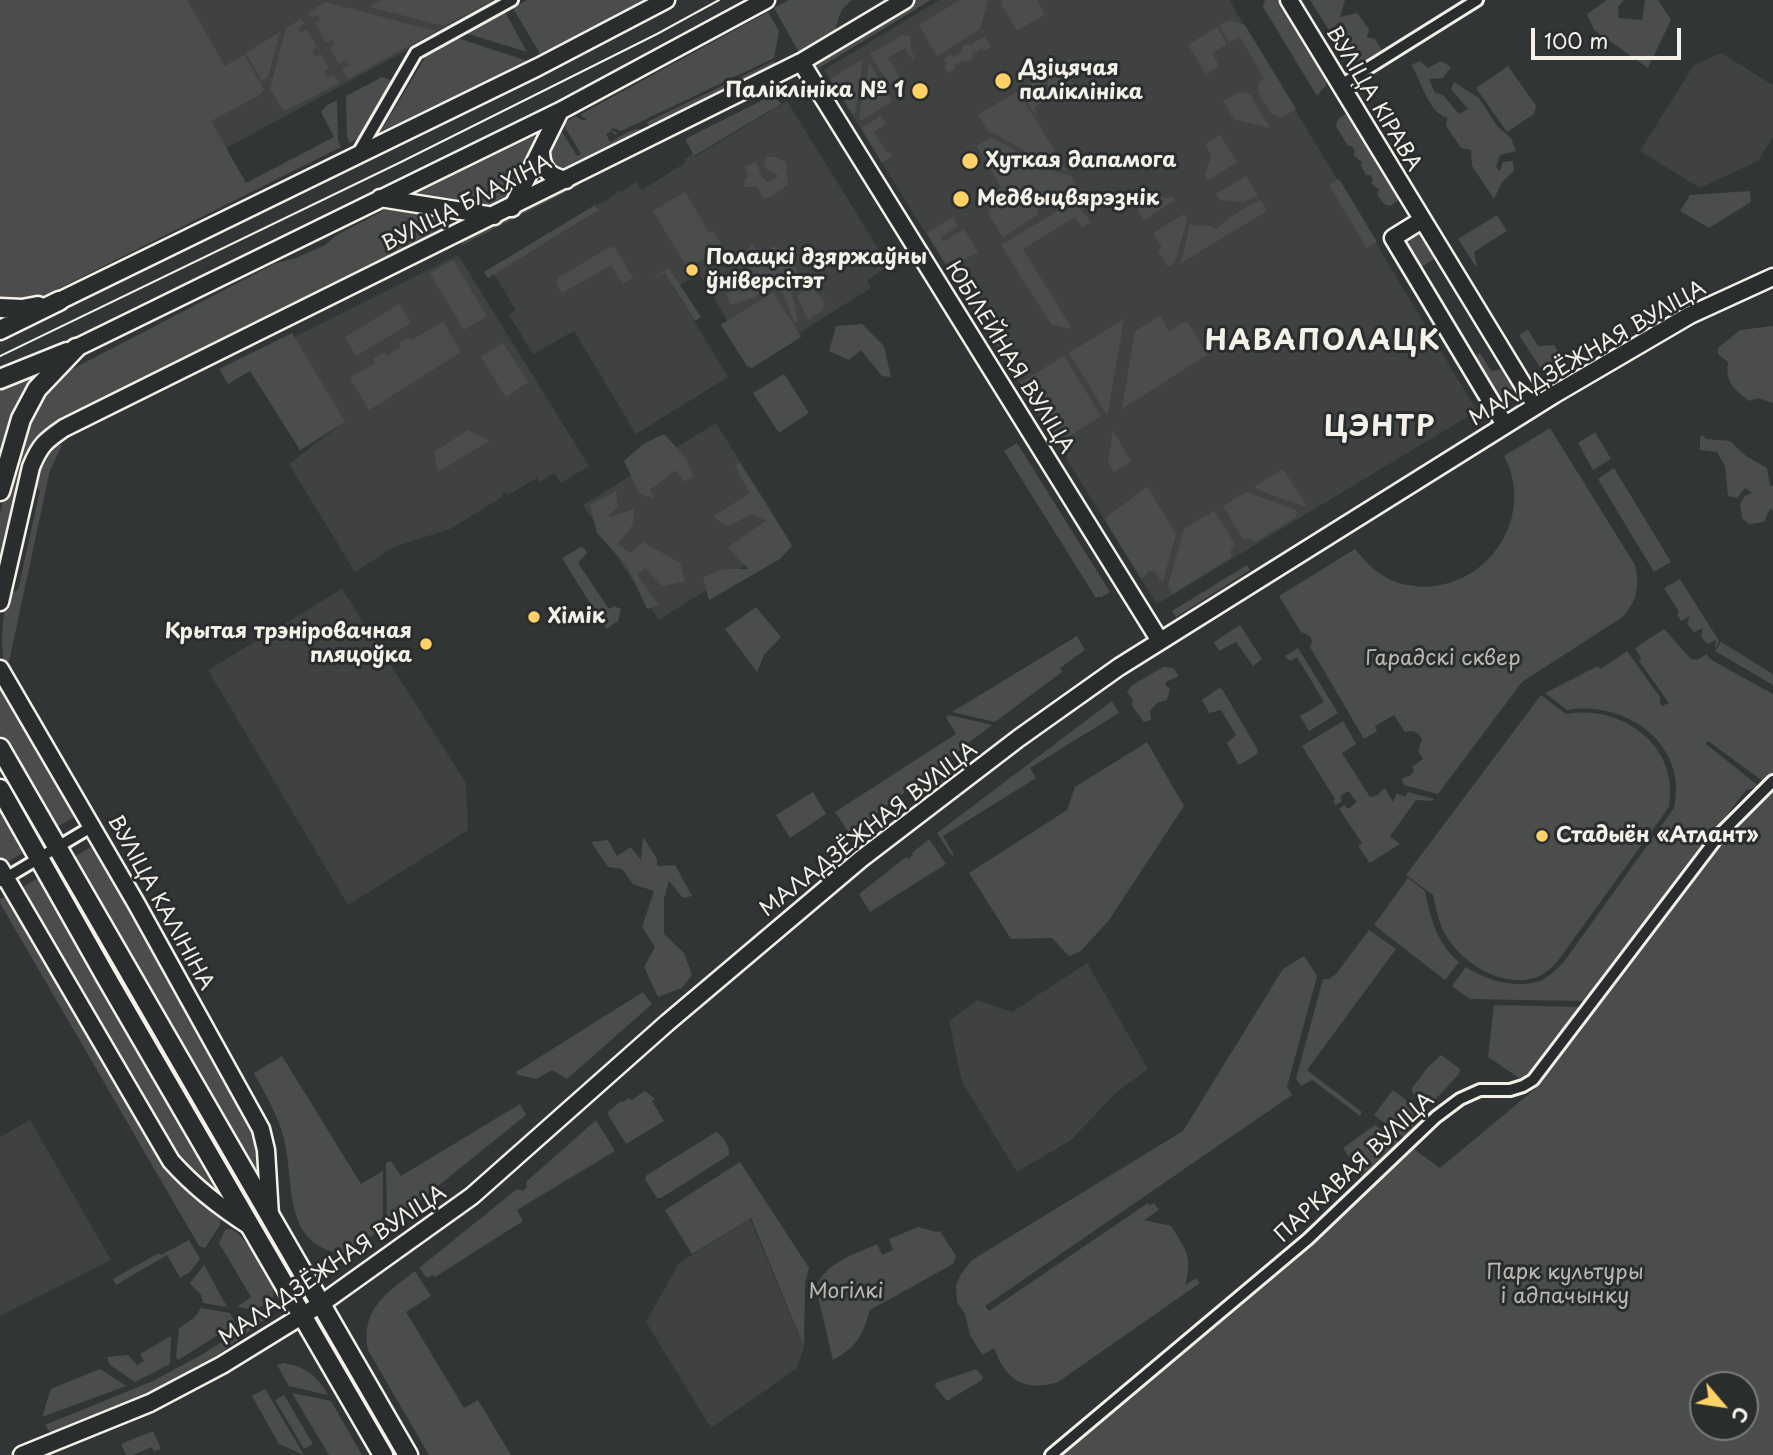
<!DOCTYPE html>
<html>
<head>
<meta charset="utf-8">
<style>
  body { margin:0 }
  #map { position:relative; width:1773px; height:1455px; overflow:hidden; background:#323535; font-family:"Playpen Sans",sans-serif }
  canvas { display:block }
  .north { position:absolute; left:1689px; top:1371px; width:70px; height:70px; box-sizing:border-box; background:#2a2d2e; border:2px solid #7b7b78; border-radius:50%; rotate:119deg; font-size:19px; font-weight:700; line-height:28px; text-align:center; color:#f4f1e8 }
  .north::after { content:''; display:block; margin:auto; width:24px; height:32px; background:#ffd166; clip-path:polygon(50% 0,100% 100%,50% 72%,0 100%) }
  .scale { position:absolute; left:1531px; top:28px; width:150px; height:32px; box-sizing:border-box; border:4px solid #f4f1e8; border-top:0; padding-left:9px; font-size:21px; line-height:24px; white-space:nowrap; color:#f4f1e8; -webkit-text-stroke:5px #2a2d2e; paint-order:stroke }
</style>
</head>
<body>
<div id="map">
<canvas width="1773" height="1455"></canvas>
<div class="north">С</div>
<div class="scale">100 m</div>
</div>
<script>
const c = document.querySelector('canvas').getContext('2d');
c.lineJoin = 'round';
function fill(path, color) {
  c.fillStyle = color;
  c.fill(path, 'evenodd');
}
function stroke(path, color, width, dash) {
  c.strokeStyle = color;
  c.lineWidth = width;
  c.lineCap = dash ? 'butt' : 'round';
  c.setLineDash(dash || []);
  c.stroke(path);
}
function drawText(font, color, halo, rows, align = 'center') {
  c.font = font + ' "Playpen Sans",sans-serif';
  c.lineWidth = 6;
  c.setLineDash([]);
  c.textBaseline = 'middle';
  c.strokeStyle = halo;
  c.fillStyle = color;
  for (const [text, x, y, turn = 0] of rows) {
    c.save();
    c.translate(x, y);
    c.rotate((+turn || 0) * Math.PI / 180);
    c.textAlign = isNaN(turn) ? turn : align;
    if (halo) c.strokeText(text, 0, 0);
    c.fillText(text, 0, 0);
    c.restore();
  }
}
fill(new Path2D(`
  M108 0H499L221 151Z
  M939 0H1229L1477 411 1157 604 824 70Z
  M1721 53 1773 85V137L1758 161 1700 188 1640 151 1694 65Z
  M787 101 889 266 867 280 871 288 799 333 801 337 752 368 747 366 721 325 727 320 699 274 674 288 728 377 636 434 574 331 533 354 509 315 516 310 494 274 597 212 600 213 596 205 609 199 620 190 622 192 636 181 643 192V189L685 163 684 159 693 154 695 157Z
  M458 255 589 466 561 483 554 473 540 482 537 478 508 495 505 492 501 494 502 497 450 529 394 547 355 572 289 464 344 422 294 337Z
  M716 423 788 538 659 620 583 505Z
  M342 589 466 783 468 830 348 905 208 670Z
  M1087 963 1148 1069 1116 1093 1071 1140 1017 1172 962 1082 949 1021 978 1000 1012 1012Z
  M30 1120 111 1260 0 1316V1137Z
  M750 1219 804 1348 796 1369 711 1428 646 1322 679 1263Z`), '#404242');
fill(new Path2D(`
  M0 0H187L225 66 244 55 264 89 261 94 211 121 246 183 334 137 321 112 326 106 337 100 338 140 341 147 28 304 0 303Z
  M382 0H493L444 26 370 7Z
  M527 0H652L542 57 513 8Z
  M789 0H853C840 7 838 19 835 33L801 56 774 8Z
  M914 0H931L814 71 816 60Z
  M960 0H988L980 29 937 56 919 25Z
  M1002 0H1037L1045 14 1017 31 1001 4Z
  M1265 0H1282L1326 73V85L1317 96 1263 7Z
  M1310 0H1345L1340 17 1357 13 1369 29 1367 37 1375 39 1382 51 1359 66 1348 60Z
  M1607 0H1624L1618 7 1619 18 1642 20 1645 0H1658L1671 20 1648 68 1594 30 1587 14Z
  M325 2 436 31 348 79 342 69 349 65 346 60 339 64 330 48 335 44 332 40 326 43 315 23 320 20 318 15 312 18 308 13Z
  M505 12 527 52 465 33Z
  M768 12 779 31 774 58 621 131 613 128 611 130 618 133 615 135 612 131 606 134 610 142C628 133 635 123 657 133L570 175 548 166V149L559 127 577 156 581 154 563 124 575 116 584 121 587 119 582 117 581 114Z
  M301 19 304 24 298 28 301 33 307 29 317 47 312 51 315 57 321 54 329 68 324 71 327 78 334 75 339 83 287 110H283L270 89 286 28Z
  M1229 20 1245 25 1296 109 1283 117 1272 114C1264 102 1250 88 1264 78L1240 37 1229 42 1219 26Z
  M1217 27 1227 44 1212 53 1219 66 1206 74 1188 45Z
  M280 32 268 77 262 81 246 53Z
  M903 35 910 36 911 52 916 58 913 60 905 48 888 58 900 78 889 84 870 54Z
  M985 36 991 47 984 51 982 48 972 54 973 58 966 62 964 60 954 65 955 69 948 73 944 66 947 64 944 58 951 54 953 57 963 50 962 47 968 43 970 45Z
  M457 38 531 62 381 131 426 56Z
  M863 59 855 114 853 115 830 79Z
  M1069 59 1076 61 1078 65 1065 73 1072 83 1048 98 1047 73Z
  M774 61 778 69 659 129 648 125 647 122Z
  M1420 61 1428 68 1441 61 1451 67 1443 78 1429 79 1435 93 1443 95 1459 114 1468 109 1451 89 1454 82 1479 98 1497 126 1511 138 1516 151 1500 155 1496 167 1500 171 1503 162 1513 161 1514 171 1502 182 1494 199 1472 166 1471 150 1461 148 1446 126 1447 118C1427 111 1422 81 1411 65Z
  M869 63 893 101 861 121 859 117Z
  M1508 66 1536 106 1534 114 1507 132 1476 88Z
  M1045 74 1047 99 1035 107 1036 116 1019 90Z
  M382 77 390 80 391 88 363 135 350 143 347 137 346 96Z
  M1018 91 1067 171 1055 168 993 133 990 134 978 115Z
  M1241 92 1250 94 1270 128 1234 119 1223 101Z
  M773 95 781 104 694 156 686 141 687 138Z
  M1349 112 1401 198 1390 206 1384 204 1377 194 1379 190 1371 183 1373 179 1370 175H1366L1361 166 1362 162 1353 155 1355 151 1352 146H1348L1336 126 1338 119Z
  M880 116 887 123 874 132 887 153 890 152 893 156 882 163 861 128Z
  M545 126 507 206 494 212 403 195Z
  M1220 135 1237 162 1208 181 1205 176 1211 156 1205 144Z
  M991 137 1053 171 1070 175 1079 189 1059 201 1055 200 1051 194 1035 204 1038 209 1037 215 1003 237 988 214 991 212 983 198 1001 187 977 146Z
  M765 157H776L786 162 788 185 766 199 761 195 758 187H745L744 180 748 177 745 166 756 162 761 175 768 183 779 176 765 168Z
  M1246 176 1258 196 1243 202 1220 200 1216 194Z
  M1339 179 1377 242 1367 248 1329 185Z
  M571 182 580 185 462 245 461 239Z
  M1750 191 1751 202 1709 228 1680 211 1690 195Z
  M685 192 709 232 713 231 722 245 718 247 719 250 688 269 653 211Z
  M1131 195 1141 199 1173 197 1175 200 1144 220 1135 205 1131 208 1125 198Z
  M1261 200 1267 211 1181 263 1190 225 1211 226 1217 229C1222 221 1249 205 1261 200Z
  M1074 201 1091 222 1082 227 1075 217 1023 249 1071 327 1068 329 1051 324 1001 245Z
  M595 205 600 212H596L488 278 484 272Z
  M392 206C412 208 433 206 445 226L443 232 42 437 0 582V513L14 456 42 391 61 375 276 263 296 258 325 245 337 235Z
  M1184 214 1187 220 1175 262 1168 267 1158 251 1162 248 1153 233Z
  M1497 215 1507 231 1474 252 1477 267H1476L1458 239Z
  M953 217 958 226 941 237 943 242 964 229 978 252 949 269 927 233Z
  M1416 233 1425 236 1437 257 1418 269 1404 245 1405 240Z
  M752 244 763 260 772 246 792 253 798 274 789 280 798 321 794 322 783 294 767 285 756 297 730 305 726 293 752 279 745 256Z
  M611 246 618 251 617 252 633 278 623 284 611 265 562 293 556 283 558 278Z
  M453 260 487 316 464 330 430 273Z
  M669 268 701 317 695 321 665 273 648 280Z
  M811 285 825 303 823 310 808 320 797 296Z
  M965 287 972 290 1012 354 1008 364 961 288Z
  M773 292 801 337 752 368 747 366 721 325Z
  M399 304 411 323 356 356 345 337Z
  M1160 316 1169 331 1185 322 1188 323 1208 354 1122 409 1135 331Z
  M1124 319 1108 412 1106 413 1069 353Z
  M443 322 461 352 369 410 350 378 375 363 373 359 384 352 386 356 401 347 399 343 409 337 411 340Z
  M862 324 884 346 891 377 882 376 861 350 849 360 829 351 836 326Z
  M1773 326V403L1758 398 1749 401C1734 389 1725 383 1728 362L1718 354V348L1740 330Z
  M1528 330 1538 346 1554 345 1562 358 1541 369 1519 335Z
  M292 333 345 422 300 450 250 371 228 384 219 369Z
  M503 343 528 382 506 397 481 357Z
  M1480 353 1491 371 1503 369 1514 388 1499 397 1474 357Z
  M1064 356 1101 416 1057 444 1020 383Z
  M44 373 0 473V391Z
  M784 374 809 413 779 433 753 393Z
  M1550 428 1635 565C1640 586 1637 603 1621 618L1522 682 1438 794 1404 785 1401 779 1411 775 1414 770 1412 767 1423 759 1418 751 1422 739C1418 732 1414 730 1405 732L1394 715 1375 726 1377 731 1364 739 1310 647 1312 642 1310 636 1301 632 1279 596 1355 549C1365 561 1374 571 1387 578 1400 585 1419 588 1434 586 1486 580 1524 529 1512 477 1511 470 1507 463 1504 456Z
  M468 430 489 441 438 472 434 452Z
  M1113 431 1131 461 1114 472 1108 462Z
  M1595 432 1611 459 1593 470 1578 443Z
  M664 434 685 457 693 476 685 482 675 470 650 490 655 499 639 493 624 461 643 444Z
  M1703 435 1706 439 1730 441 1746 456 1767 468 1770 486H1773V511L1770 509 1764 522 1749 524 1742 518 1740 504 1745 496 1752 493 1745 488 1737 498 1728 496 1725 466 1717 452 1700 450V437Z
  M57 443 62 446 50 470 9 662 5 667C0 643 2 618 8 594L18 590 40 490 31 483 47 444Z
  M1017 443 1110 592 1100 598 1099 596 1096 598 1004 451Z
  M740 463 792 546 780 559 709 600 703 577 724 569H748L728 547 767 520 752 514 728 526 713 517 750 493 735 466Z
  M1614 468 1671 562 1654 572 1598 479Z
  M1283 469 1306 505 1304 506 1258 490 1255 486Z
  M1147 487 1176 534 1163 581C1157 579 1159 571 1149 571L1141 579 1106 522 1108 516Z
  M616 491 618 507 606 518 634 509 633 524 618 544 630 553 643 542 680 563 685 581 663 586 645 568 637 575 659 605 647 609 627 566 597 533 590 505Z
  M1246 492 1296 510V517L1255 542 1248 538 1243 539 1223 506Z
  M1214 511 1235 544 1231 548V557L1173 594 1168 586 1184 529Z
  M581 547 584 548 587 553 578 563 609 609 614 606 621 609 618 621 606 629 562 558Z
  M1247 565 1250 570 1176 617 1172 611Z
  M1680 579 1719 641 1715 649 1716 640 1707 644 1701 636 1703 628 1694 632 1687 624 1690 616 1681 621 1677 614 1679 612 1664 588Z
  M756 607 781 637 764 655 757 672 725 629Z
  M1240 625 1262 659 1253 666 1236 642 1219 651 1214 642Z
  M1664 629 1691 659 1697 660 1707 654 1710 659 1773 694V773L1764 782 1708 741 1706 744 1760 787 1746 790 1584 1001 1470 999 1452 986 1466 967C1486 981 1523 991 1546 978 1552 974 1558 967 1563 963L1674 808C1689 744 1625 700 1567 710L1545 693 1598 666 1601 669 1627 651 1660 697V703L1662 706 1669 703 1639 661 1641 658 1635 648Z
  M1077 636 1085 650 1060 668 1062 672 995 722 952 712Z
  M1721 642 1773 674V685L1715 651Z
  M1298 648 1338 713 1309 731 1300 716 1324 702 1297 657 1290 661 1285 656Z
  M1163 667 1173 668 1179 676 1166 682 1165 685 1170 689 1167 700 1157 703 1150 711 1151 720 1144 722 1132 706 1133 700 1127 692 1131 686Z
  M0 681 78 815 55 828 0 734Z
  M1219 688 1222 689 1258 750 1257 754 1241 764H1238L1227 743 1236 735 1221 710 1209 713 1202 700Z
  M1541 695 1566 714C1623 704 1680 747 1669 807L1557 962C1552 967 1546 973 1540 976 1504 991 1460 963 1444 932 1438 920 1436 908 1433 895L1406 875Z
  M1112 701 1119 713 1030 768 1036 778 943 836 954 855 952 856 937 833Z
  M949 715 992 725 850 834 835 812 956 734 946 717Z
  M1343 721 1356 744 1342 753 1370 797 1376 796 1385 788 1393 802 1397 793 1405 797 1408 792 1434 799 1432 801 1416 800 1390 836 1400 844 1370 863 1358 846 1362 843 1339 809 1344 805 1348 809 1357 802 1348 791 1340 796 1342 801 1336 805 1333 801 1335 799 1302 746Z
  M1147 742 1184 806 1109 920 1081 951 1069 956 1052 938 1011 939 969 873 1067 810 1075 787Z
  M1773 789V1455H1062L1235 1309 1411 1147 1440 1168 1535 1089 1738 821ZM1703 1385H1745V1427H1703Z
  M813 792 826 814 790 838 776 815Z
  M0 801 28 850 4 864 0 858Z
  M643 837 657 859V866L675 865 692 896 683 898 669 881 664 898V934L684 953 692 975 682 988 658 997 644 967 655 947 642 927 654 891 633 884 622 869 608 867 591 842 608 840 617 856 631 847 641 860Z
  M929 839 946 864 870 912 859 894 906 857 908 859 913 855 912 853Z
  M96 844 257 1131 261 1168 256 1174 72 858Z
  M58 866 117 965 111 968 53 870Z
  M43 875 224 1194 216 1196 175 1158 21 888Z
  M1408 878 1425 891C1430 917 1437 944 1459 962L1445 980 1374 925Z
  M8 895 185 1186 220 1220V1225L205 1248 199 1246 0 903V899Z
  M1369 930 1396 949 1307 1070 1362 1112 1360 1116 1312 1080 1301 1086 1296 1079 1323 979H1329L1336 974Z
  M1304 956 1317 976 1287 1087 1292 1095 985 1306 989 1311 1148 1203 1150 1206 1154 1203 1159 1210 1144 1220 1171 1226C1186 1250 1193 1257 1185 1285L1196 1278 1200 1283 1058 1382C1025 1392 1006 1381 994 1348L982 1355 970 1335 965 1314 957 1302 956 1286 961 1274 972 1260 1183 1131 1283 969Z
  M125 980 301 1283 295 1287 119 984Z
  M643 992 652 1004 567 1079 552 1070 536 1079 518 1075 516 1072Z
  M1494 1005 1579 1007V1009L1527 1077 1522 1080 1488 1057Z
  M1441 1055 1460 1069 1459 1074 1431 1104 1426 1105 1413 1094 1412 1088 1428 1067Z
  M282 1056 361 1184 383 1171V1217L388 1225 346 1254C278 1247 297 1179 282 1132 276 1112 264 1092 254 1073Z
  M1393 1090 1424 1114 1425 1117 1407 1140 1374 1115Z
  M645 1091 655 1099 652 1101 664 1121 626 1144 607 1113 621 1101 623 1102 628 1098 632 1100Z
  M520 1104 526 1115 392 1223 387 1217 386 1163 391 1161 401 1176Z
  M596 1120 615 1151 517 1210 523 1221 435 1277 433 1275 427 1278 419 1268 517 1189 523 1191 527 1187 526 1182Z
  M1375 1125 1399 1142 1363 1178 1343 1148Z
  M716 1132C723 1135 730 1147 729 1155L661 1198H657L645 1179 647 1175Z
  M740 1162 809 1268 805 1283 804 1347 751 1218 692 1254 665 1210Z
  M918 1227 936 1232 940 1231 956 1256 953 1264 870 1310C862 1337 857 1346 833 1360L816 1288C825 1262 854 1255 877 1244L882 1255 893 1250 889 1239Z
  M232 1229C243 1235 269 1273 273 1286 274 1290 273 1294 273 1298L256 1310 237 1307 251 1297 219 1243 225 1230Z
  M189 1240 200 1259 190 1272 180 1278 167 1255 116 1285 113 1279 159 1253 161 1255Z
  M204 1265 227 1307 203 1303 201 1295 190 1283Z
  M415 1271 431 1296 406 1312 464 1408 478 1400 511 1455H429L368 1350C360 1309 387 1293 415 1271Z
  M201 1308 230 1313 236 1324 178 1360 176 1357 179 1328 194 1318Z
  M264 1315V1320L216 1356 145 1396 52 1435 45 1425 153 1381 203 1354Z
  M171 1336 170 1364 135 1382 110 1365 107 1357 128 1355 137 1365 144 1361 140 1354Z
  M331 1337 400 1455H393L327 1340Z
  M284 1363C305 1366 318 1377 328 1395L289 1386 277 1365Z
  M100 1369 126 1386 42 1417 51 1389Z
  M976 1369 983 1377 982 1380 947 1401 935 1386 936 1383Z
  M265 1389 304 1455 279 1444 252 1396Z
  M292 1393 331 1401 362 1455H329Z
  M284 1395 313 1444 304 1449 275 1400Z
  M153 1431 161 1449 154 1451 152 1447 133 1455H126L121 1444Z`), '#4b4d4c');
const street = new Path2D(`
  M1341 85 1477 0
  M357 155 416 53 512 0
  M1 881 91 827
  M1051 1455 1308 1239 1436 1117 1460 1099 1480 1090H1510L1523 1086 1533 1080 1720 834 1773 781`);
const secondary = new Path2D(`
  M1289 0 1536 406
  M801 62 1160 641
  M541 150C541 168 548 176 566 180
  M380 198 494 216
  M512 208 560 111
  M1422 220 1393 238 1505 425
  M59 301 538 67 666 0
  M76 348 560 111 766 0
  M0 602 31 467C40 445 45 441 64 428L801 62 905 0
  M0 669 136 903 261 1129 266 1150 270 1216
  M0 868 171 1161C195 1188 221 1208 251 1227
  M22 1455 150 1403 222 1365 321 1304 472 1196 667 1023 861 859 1019 738 1119 667 1555 394 1690 315 1773 277`);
const primary = new Path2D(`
  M0 308 22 309 38 306
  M0 330 59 301
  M0 379 67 352
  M0 491 21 419 37 389 76 348
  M0 748 408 1455
  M0 789 106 977 383 1455`);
stroke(street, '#f4f1e8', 16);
stroke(secondary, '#f4f1e8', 21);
stroke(primary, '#f4f1e8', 23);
stroke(street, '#2a2d2e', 10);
stroke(secondary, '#2a2d2e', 16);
stroke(primary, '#2a2d2e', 18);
stroke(new Path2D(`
  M0 356 401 162 657 34 719 0`), '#f4f1e8', 2);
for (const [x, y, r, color] of [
  [1003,81,9,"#ffd166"],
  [920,91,9,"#ffd166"],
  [970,161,9,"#ffd166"],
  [961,199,9,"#ffd166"],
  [692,270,7,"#ffd166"],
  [534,617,7,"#ffd166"],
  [426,644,7,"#ffd166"],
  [1542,836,7,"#ffd166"]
]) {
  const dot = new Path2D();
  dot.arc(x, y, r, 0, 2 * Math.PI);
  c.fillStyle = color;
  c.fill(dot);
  stroke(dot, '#2a2d2e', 2.5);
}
drawText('bold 21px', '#f4f1e8', '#2a2d2e', [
  ["Дзіцячая",1019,69],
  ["паліклініка",1019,93],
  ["Паліклініка № 1",904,91,"right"],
  ["Хуткая дапамога",986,161],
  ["Медвыцвярэзнік",977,199],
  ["Полацкі дзяржаўны",706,258],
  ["ўніверсітэт",706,282],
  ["Хімік",548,617],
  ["Крытая трэніровачная",412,632,"right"],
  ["пляцоўка",412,656,"right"],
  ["Стадыён «Атлант»",1556,836]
], 'left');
drawText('21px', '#f4f1e8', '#2a2d2e', [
  ["ВУЛІЦА КІРАВА",1373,99,59],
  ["ВУЛІЦА БЛАХІНА",467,204,-27],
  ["МАЛАДЗЁЖНАЯ ВУЛІЦА",1588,354,-30],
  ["ЮБІЛЕЙНАЯ ВУЛІЦА",1009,358,58],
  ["МАЛАДЗЁЖНАЯ ВУЛІЦА",869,830,-38],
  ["ВУЛІЦА КАЛІНІНА",160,903,61],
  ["ПАРКАВАЯ ВУЛІЦА",1355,1168,-43],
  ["МАЛАДЗЁЖНАЯ ВУЛІЦА",333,1266,-34]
]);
drawText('21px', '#b9b8b1', '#2a2d2e', [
  ["Гарадскі сквер",1443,659],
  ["Парк культуры",1565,1273],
  ["і адпачынку",1565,1297],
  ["Могілкі",846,1292]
]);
c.letterSpacing = '2px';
drawText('bold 28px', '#f4f1e8', '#2a2d2e', [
  ["НАВАПОЛАЦК",1323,342],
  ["ЦЭНТР",1380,428]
]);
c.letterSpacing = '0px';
</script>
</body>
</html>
